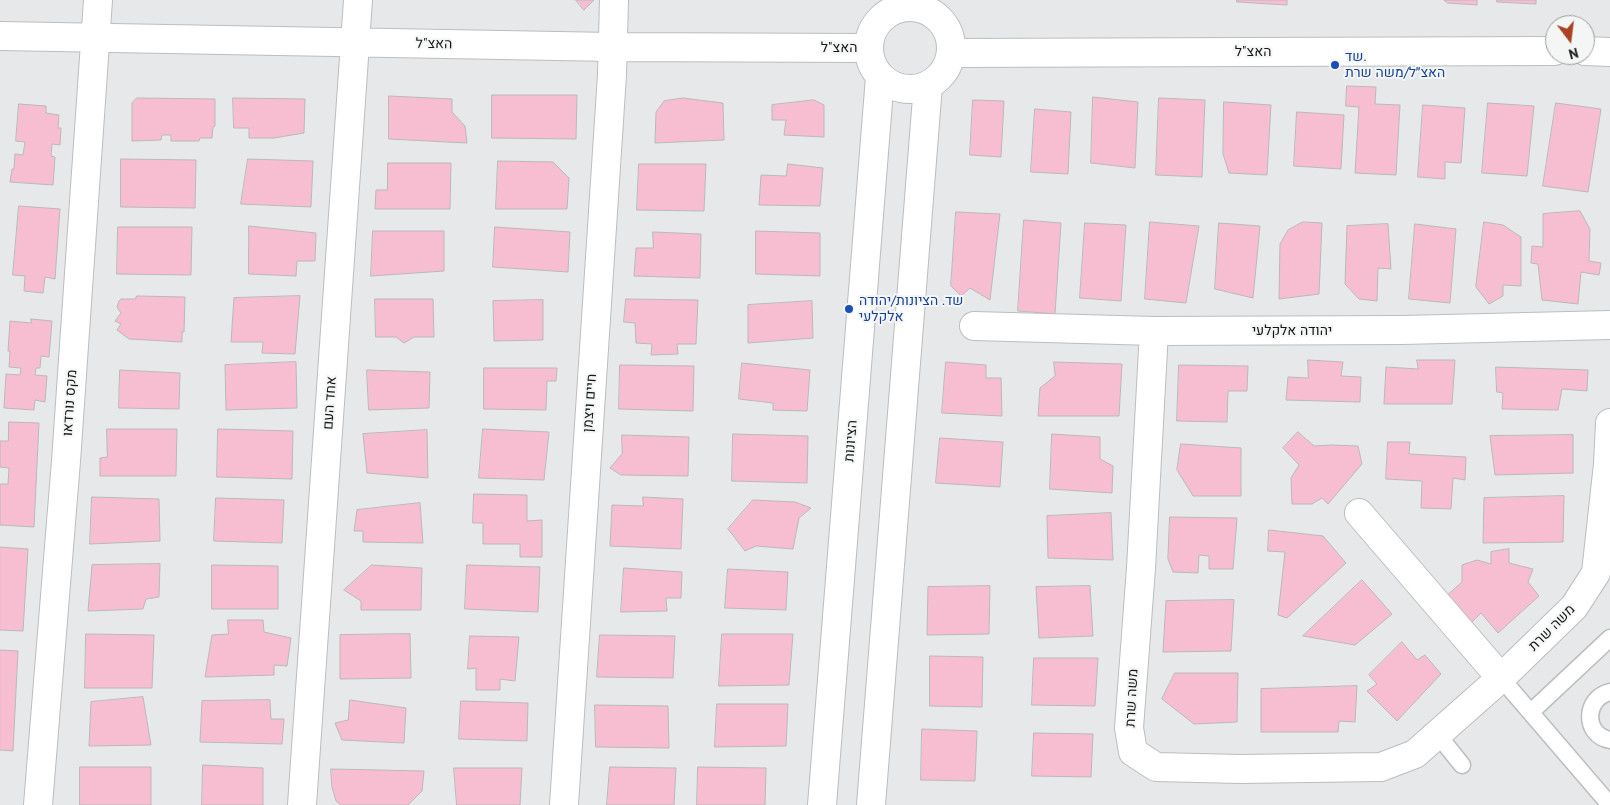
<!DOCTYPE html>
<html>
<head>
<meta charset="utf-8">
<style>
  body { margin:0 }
  #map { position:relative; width:1610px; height:805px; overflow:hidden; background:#e7e8e9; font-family:"PT Sans",sans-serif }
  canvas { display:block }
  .north { position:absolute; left:1545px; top:15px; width:50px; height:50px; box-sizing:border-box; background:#f4f6f6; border:1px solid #9c9d9d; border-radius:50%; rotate:165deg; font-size:14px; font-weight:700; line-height:20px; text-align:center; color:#171718 }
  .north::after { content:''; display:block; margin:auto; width:18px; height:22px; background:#ab4322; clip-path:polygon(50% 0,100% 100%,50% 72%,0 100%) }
</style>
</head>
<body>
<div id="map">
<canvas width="1610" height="805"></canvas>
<div class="north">N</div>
</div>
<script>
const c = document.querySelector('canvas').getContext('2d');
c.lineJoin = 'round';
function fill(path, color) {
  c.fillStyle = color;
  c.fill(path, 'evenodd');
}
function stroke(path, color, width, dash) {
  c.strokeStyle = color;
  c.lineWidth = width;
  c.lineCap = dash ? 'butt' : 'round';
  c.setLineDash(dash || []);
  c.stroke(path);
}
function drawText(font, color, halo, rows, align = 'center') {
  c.font = font + ' "PT Sans",Heebo,sans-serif';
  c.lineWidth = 4;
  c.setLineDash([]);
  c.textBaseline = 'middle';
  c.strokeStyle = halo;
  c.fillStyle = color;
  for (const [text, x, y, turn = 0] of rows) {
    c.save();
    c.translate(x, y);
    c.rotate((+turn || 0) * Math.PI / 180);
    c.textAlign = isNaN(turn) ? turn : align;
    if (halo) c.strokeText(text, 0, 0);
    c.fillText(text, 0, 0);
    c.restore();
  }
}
const building = new Path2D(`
  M576 0H594L584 10Z
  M1237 0H1287V5L1237 2Z
  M1444 0H1477V5L1448 3Z
  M1497 0H1536V4L1497 2Z
  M1347 86 1376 87 1375 104 1400 105 1396 175 1355 173 1359 107 1346 106Z
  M492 95H577L576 139 492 138Z
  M389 96 452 99V112L465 126 467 143 389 139Z
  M1093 97 1138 102 1135 168 1091 163Z
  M137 98 215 99V126L213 127 212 138H200L199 141H171V135H162L161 140 132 141V103Z
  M233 98 305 99 304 133 274 138H249V128H234Z
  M683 98 723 103 724 140 655 143 656 112 664 101Z
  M1159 98 1205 100 1202 177 1156 175Z
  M814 100 824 105V137L784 135 786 120H772V105Z
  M973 100 1004 101 1001 157 970 155Z
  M1224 102 1271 105 1267 175 1229 173 1223 154Z
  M1488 103 1534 106 1527 176 1482 173Z
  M1556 103 1601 109 1588 192 1543 186Z
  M19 104 46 106V113L59 115 58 128H61L60 145 52 144 51 156 55 157 53 185 10 182 12 169H14L15 154 23 155 25 142 16 141Z
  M1423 105 1465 108 1461 163 1445 162V179L1418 177Z
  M1035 109 1071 112 1068 174 1031 172Z
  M1297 112 1344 115 1341 169 1294 166Z
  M121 159 196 160 195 208 121 207Z
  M248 159 313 161 311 207 241 204Z
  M498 161 553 162 569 178 567 209H496Z
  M388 163H451L450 209H375L376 190H387Z
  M639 164H706L704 211 637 210Z
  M788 164 823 168 820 206 759 205 761 175 786 176Z
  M19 206 60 209 55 279 45 277 43 293 24 291 25 276 13 275Z
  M1580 211 1590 229 1589 261 1601 263 1599 275 1581 272 1578 304 1542 300 1538 264 1531 263 1532 246 1543 247V214Z
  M956 212 1000 214 990 300 970 288 961 296 951 286Z
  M1024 220 1061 223 1055 314 1018 311Z
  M1150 222 1199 226 1186 303 1145 299Z
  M1303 222 1322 223 1319 294 1279 299 1280 244 1288 230Z
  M1484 222 1503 225 1521 237V286L1503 285V296L1489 304 1476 287Z
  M1085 223 1126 225 1121 301 1080 298Z
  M1219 223 1260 226 1253 298 1215 289Z
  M1388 224 1391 269 1378 268 1377 301 1359 299 1345 284 1347 226Z
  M1415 224 1456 229 1450 303 1409 299Z
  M249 226 316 233 315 261H297L296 276 249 274Z
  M118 227H192L191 275 117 274Z
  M495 227 570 232 568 272 493 267Z
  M373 231H444V271L371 276Z
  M756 231 820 233V276L756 274Z
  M653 232 701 234 700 278 634 276 636 248H653Z
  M137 296 185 297 184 332H182V342L129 339 117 330 121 324 115 321 121 313 117 307 119 301 121 299H135Z
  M300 296 295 354 262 353 263 342H231L234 298Z
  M375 299H433L434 337H414L404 343 396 337H376Z
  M626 299 698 300 696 344H677L678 354 651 355 652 344 636 343 635 323 624 322Z
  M543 300V340L494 341 493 301Z
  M812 301 813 338 748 343V305Z
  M31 319 52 321 49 357 41 356 40 368H36L35 375 47 376 45 402 35 400 34 410 4 408 6 374 20 375 21 368 9 367 10 351H8L10 321 31 323Z
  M1308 360 1343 362 1341 376 1361 377 1360 402 1286 400 1288 377 1308 378Z
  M1417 360H1455L1452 404H1384L1386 367 1418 369Z
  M296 362 297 408 226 410 225 365Z
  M946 362 986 365V378H1001L1002 416 942 413Z
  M1054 362 1122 364 1119 416H1038L1040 388 1055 376Z
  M742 363 810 370 807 411 773 410V403L739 399Z
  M620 365 694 366 693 411 619 409Z
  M1179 365 1248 366 1247 391H1228L1227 422 1177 421Z
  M1496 367 1588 370 1587 391 1562 389 1558 410 1502 409 1503 393 1497 392Z
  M484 368H557L556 381H547L546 410 484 409Z
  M120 370 180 373 179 409 119 408Z
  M367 370 430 372 429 408 369 410Z
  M9 422 39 423 34 527 0 525V484H8L9 468 0 467V441H8Z
  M107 429H177L176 476H100V458L107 457Z
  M218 429 293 431 292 479 217 477Z
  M483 429 549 432 544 480 479 478Z
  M427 430 428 478 367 473 363 434Z
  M1298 432 1314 446 1332 445 1358 446 1362 464 1328 504 1322 498 1312 504H1292L1291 478 1299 465 1283 448Z
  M733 434 808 436 807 483 732 481Z
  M1052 434 1100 437V459L1113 466 1112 493 1050 489Z
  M622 435 689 437 688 476 621 475 610 468 622 454Z
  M1573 435V473L1495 475 1490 436Z
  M940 438 1003 442 1000 487 936 483Z
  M1388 442H1410L1409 454 1466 457 1465 480 1453 478 1451 509 1421 508 1422 481 1386 479Z
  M1181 444 1241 448V496H1193L1177 470Z
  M474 494 527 495V521L542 520V557H520V544H483V523H473Z
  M1564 496 1563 542 1483 543 1484 498Z
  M92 497 159 499 160 541 90 544Z
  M643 497 683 499 681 549 610 546 612 505 643 506Z
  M216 498 284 500 282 543 214 541Z
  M753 500 795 502 811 508 799 518 793 549 756 546 745 551 728 529Z
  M420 503 423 543 363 542V531H354L357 510Z
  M1111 513 1113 560 1048 558 1047 516Z
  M1170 517 1237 518 1233 569H1209V556L1199 555 1198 573 1173 572 1168 559Z
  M1269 530 1323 536 1346 563 1287 618 1278 615 1285 552 1268 551Z
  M0 547 28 549 23 631 0 630Z
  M1509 549V563L1533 569 1528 582 1539 596 1498 633 1481 613 1470 624 1445 597 1462 582V565L1477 560 1491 564V552Z
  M160 564 159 597 146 599 143 609 88 611 92 565Z
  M212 565 278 566V609H212Z
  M372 565 422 568 421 610H361V601L344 590Z
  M467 565 540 567 538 612 465 609Z
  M624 568 682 572 681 598H666L667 611 621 612Z
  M728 569 788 572 786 610 725 608Z
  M1362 580 1392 614 1355 645 1303 636Z
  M990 586 989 634 927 635 928 587Z
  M1090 586 1093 636 1039 638 1036 587Z
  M1234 600 1231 651 1163 652 1166 601Z
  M228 620H263L264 632 291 638 287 666 274 665V675L205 677 212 635 228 634Z
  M86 634 154 635 152 688H85Z
  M410 634 411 678 340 679V635Z
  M722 634H793L789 685 719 686Z
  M600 635 675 636 673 678 597 677Z
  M470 636 519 637 515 681 500 679V690H476V668L468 669Z
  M1402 642 1417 660 1425 655 1441 674 1397 721 1367 691 1377 684 1369 675Z
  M0 650 18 651 13 751 0 750Z
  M930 656 983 657 982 707 930 706Z
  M1034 658H1098L1095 706 1032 705Z
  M1175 673H1238L1237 722 1194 724 1162 699Z
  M1357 686 1355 722 1339 721 1338 732H1261V689Z
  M143 697 151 745 89 746 91 702Z
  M270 700 271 719H284L282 744 200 742 202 701Z
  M350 700 406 708 404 743 342 740 335 723 348 720Z
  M461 701 528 703 527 741 459 739Z
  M717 704H788L786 746 715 747Z
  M595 705 668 706 669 748 596 747Z
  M922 729 977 731 975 781 921 780Z
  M1034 733 1093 734 1091 777 1032 776Z
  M203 765 263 768V805H202Z
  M80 767H151V805H80Z
  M610 767 676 768 674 805H607Z
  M698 767 766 768 765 805H697Z
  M454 768H522L520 805H457Z
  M331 769 424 771 422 791 408 805H341L336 801 332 787Z`);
fill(building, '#f7bed2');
stroke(building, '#bab8b9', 1);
const service = new Path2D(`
  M1501 678 1610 805
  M1610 692C1584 698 1583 735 1610 740
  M1531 712 1610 638
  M1438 735 1462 765`);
const minor = new Path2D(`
  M0 36 613 47 868 48
  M974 326 1154 331 1403 330 1610 325
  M1154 331 1141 568 1129 728 1133 752 1156 767 1240 769 1381 767 1415 754 1501 678 1574 607 1596 573 1608 464 1610 423
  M1359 513 1501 678
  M38 805 66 461 98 0
  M302 805 358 0
  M564 805 612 75 614 0`);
const tertiary = new Path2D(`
  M869 48a41 41 0 1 1 82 0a41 41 0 1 1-82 0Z
  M1585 51 1609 52
  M951 53 1555 51
  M822 805 880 77
  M871 805 928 85`);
stroke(service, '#bcbdbe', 19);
stroke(minor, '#bcbdbe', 30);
stroke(tertiary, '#bcbdbe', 30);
stroke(service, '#fff', 16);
stroke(minor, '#fff', 28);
stroke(tertiary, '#fff', 28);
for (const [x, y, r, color] of [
  [1335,65,5,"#1a4fb4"],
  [849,309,5,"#1a4fb4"]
]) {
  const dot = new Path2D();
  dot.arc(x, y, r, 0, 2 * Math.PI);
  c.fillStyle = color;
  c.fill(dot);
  stroke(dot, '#f4f6f6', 2);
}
drawText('14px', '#171718', '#f4f6f6', [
  ["האצ\"ל",434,44,1],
  ["האצ\"ל",839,48],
  ["האצ\"ל",1253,52],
  ["יהודה אלקלעי",1292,331],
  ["מקס נורדאו",70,403,-86],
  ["אחד העם",330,403,-86],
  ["חיים ויצמן",590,403,-86],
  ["הציונות",851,441,-85],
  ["משה שרת",1552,628,-45],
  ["משה שרת",1132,698,-87]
]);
drawText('14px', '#164399', '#f4f6f6', [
  ["שד.",1345,57],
  ["האצ״ל/משה שרת",1345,73],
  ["שד. הציונות/יהודה",859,301],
  ["אלקלעי",859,317]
], 'left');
</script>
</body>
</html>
